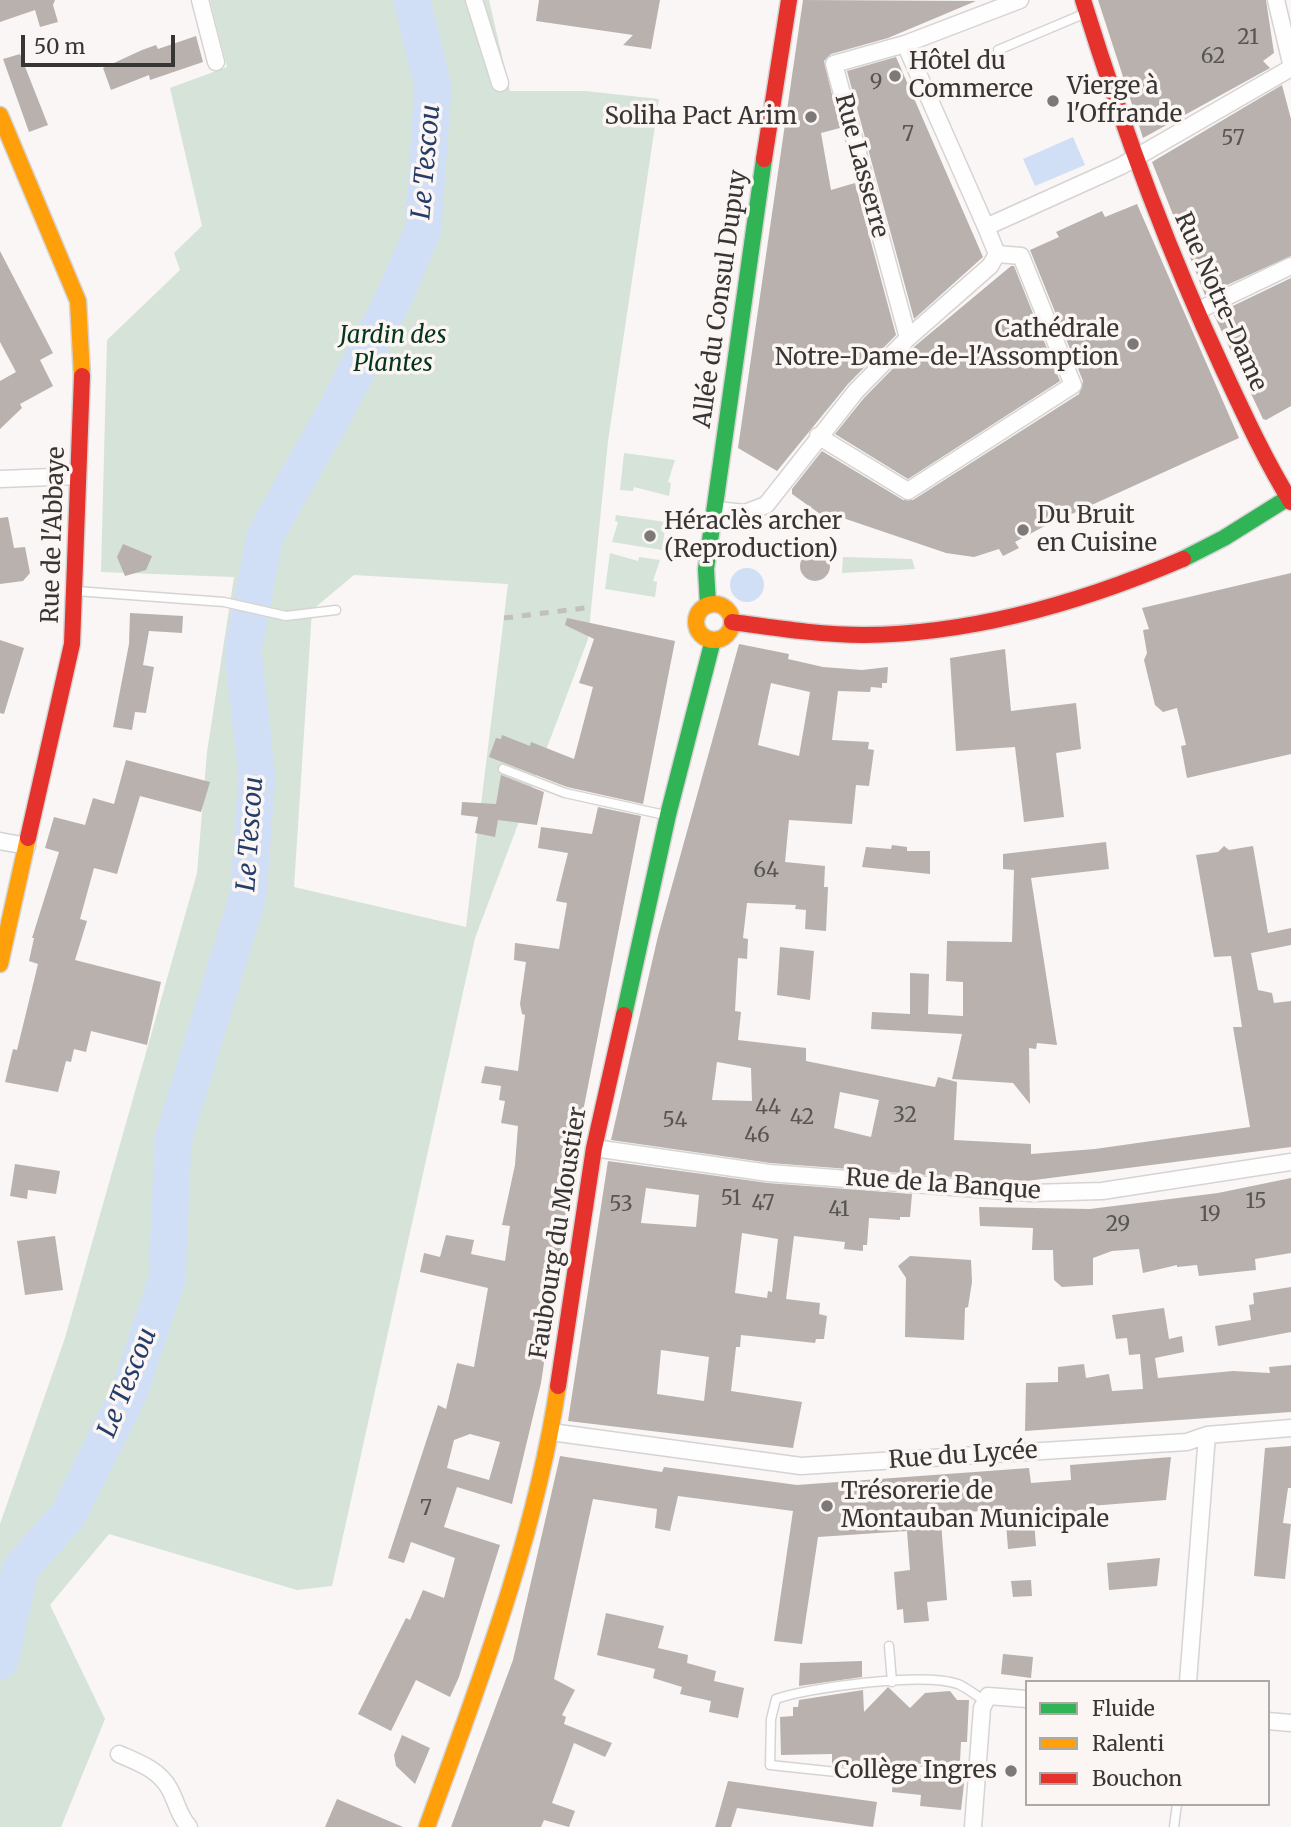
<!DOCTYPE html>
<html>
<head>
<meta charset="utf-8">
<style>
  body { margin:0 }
  #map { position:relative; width:1291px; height:1827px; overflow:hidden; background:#f9f6f5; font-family:Merriweather,serif }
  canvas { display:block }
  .legend { position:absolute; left:1025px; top:1680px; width:245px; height:126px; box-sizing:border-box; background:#fbf5f3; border:2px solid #ada9a7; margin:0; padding:9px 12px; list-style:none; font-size:21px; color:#383635 }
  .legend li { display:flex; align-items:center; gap:14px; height:35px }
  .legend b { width:35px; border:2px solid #ada9a7 }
  .scale { position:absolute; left:21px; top:35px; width:154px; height:32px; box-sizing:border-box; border:4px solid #383635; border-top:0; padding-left:9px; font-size:21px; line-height:24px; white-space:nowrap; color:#383635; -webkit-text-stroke:5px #fbf5f3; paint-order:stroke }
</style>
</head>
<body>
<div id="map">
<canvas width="1291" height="1827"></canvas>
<ul class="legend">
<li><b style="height:9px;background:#30b455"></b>Fluide</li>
<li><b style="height:9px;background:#ff9f0a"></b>Ralenti</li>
<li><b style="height:9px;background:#e5322d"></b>Bouchon</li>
</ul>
<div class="scale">50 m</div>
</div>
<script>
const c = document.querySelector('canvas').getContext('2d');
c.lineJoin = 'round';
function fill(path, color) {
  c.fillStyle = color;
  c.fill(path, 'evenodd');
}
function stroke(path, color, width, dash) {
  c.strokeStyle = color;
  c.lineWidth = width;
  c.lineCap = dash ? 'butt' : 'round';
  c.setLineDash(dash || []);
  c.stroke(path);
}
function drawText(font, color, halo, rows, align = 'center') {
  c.font = font + ' Merriweather,serif';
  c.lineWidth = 7;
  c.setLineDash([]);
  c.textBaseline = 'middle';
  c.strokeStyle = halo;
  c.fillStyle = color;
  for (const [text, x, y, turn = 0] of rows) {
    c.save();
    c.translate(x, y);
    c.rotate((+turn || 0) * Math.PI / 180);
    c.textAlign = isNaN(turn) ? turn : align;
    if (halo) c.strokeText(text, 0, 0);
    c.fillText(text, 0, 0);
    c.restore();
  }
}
fill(new Path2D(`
  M210 0H489L510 91H585L659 99 608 441 588 639 475 938 332 1586 297 1590 109 1534 50 1605 105 1719 61 1827H0V1524L65 1338 197 873 207 752 234 577 101 572 107 340 180 270 174 253 202 226 170 88 227 67ZM354 575 508 584 466 927 294 887 312 610Z
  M624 453 675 460 668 482 671 483 669 496 634 487 633 491 620 490Z
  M616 515 666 522 662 550 612 542 618 522 615 521Z
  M610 553 638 561 639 557 660 560 653 581 657 582 655 597 605 589Z
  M843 557 912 559 915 569 842 573Z`), '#d6e3d8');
fill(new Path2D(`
  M1073 137 1085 165 1035 186 1023 159Z
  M730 585a17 17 0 1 1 34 0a17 17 0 1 1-34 0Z`), '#d1dff6');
stroke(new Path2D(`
  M0 1661 20 1569 68 1515 129 1393 167 1279 173 1140 248 896 257 777 243 651 265 536 334 414 392 302 423 230 433 87 412 0`), '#d1dff6', 37);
fill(new Path2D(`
  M0 0H55L53 5 58 22 40 27 35 10 0 22Z
  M539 0H660L651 49 623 45 633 35 536 21Z
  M803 0 976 1 888 38 831 54 824 61 840 128 821 133 831 190 855 183 896 335 848 384 777 471 738 448Z
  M1098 0H1266L1274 53 1263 61 1270 68 1143 138Z
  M196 36 203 62 150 80 149 75 111 90 103 68 142 50 156 45 158 49Z
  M20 54 48 125 29 132 3 59Z
  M896 57 983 257 914 319 847 71Z
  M1282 85 1291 119V256L1205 295 1152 162Z
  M1137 204 1239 438 1041 528 1015 542 1019 548 1003 556 999 549 974 557 946 553 843 518 837 526 792 494V489L822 451 903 500H913L1079 394 1083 381 1030 250 1059 237 1056 232 1102 211 1105 217Z
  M0 251 53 353 40 360 53 386 20 404 22 408 0 429V381L16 372 0 342Z
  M1011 266H1014L1060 381 908 479 835 434 864 398 915 346Z
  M1291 278V406L1266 420 1263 419 1214 315Z
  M8 517 14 548 25 547 30 573 23 581 0 584V518Z
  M123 544 152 556 146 570 125 576 117 557Z
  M800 566a15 15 0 1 1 30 0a15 15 0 1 1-30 0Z
  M1291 573V754L1187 778 1181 746 1186 745 1177 708 1163 712 1155 705 1144 660 1147 653 1143 630 1149 629 1142 608Z
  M130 613 183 616 182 633 149 631 143 665 154 667 146 713 135 712 132 730 113 727 129 644Z
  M567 618 675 641 643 804 567 787 489 757 496 738 501 739 502 735 530 746 531 742 574 759 593 687 579 683 594 639 565 625Z
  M0 640 24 648 4 714 0 713Z
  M739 644 789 654 788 659 823 667 862 670 888 667 887 683H882V688L871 687 870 692 838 691 832 740 869 742 868 749 874 750 869 786 856 785 852 824 789 820 785 862 825 866 824 887H828L826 931 805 929 806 910 795 909 796 905 747 903 743 938 748 939 747 959 738 958 735 1011 741 1012 738 1040 806 1048V1061L935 1087 938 1077 957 1082 954 1140 1031 1144V1154L1095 1149 1250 1127 1233 1027H1242L1231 956 1214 957 1196 855 1218 852 1224 846 1229 850 1253 846 1268 933 1291 928V945L1251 953 1258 990 1272 993 1274 1003 1291 1001V1147L1019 1182 770 1163 611 1140 658 936ZM771 683 810 692 799 756 758 745ZM717 1062 751 1068 752 1101 712 1100ZM840 1092 879 1100 871 1137 834 1128Z
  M1005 649 1011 711 1076 703 1081 749 1056 753 1064 817 1024 822 1015 747 956 751 950 658Z
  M126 760 210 782 201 812 140 796 117 874 94 868 80 919 87 921 75 960 161 982 147 1045 91 1031 86 1052 74 1049 71 1062 66 1061 58 1092 5 1082 13 1049 17 1050 38 964 29 961 34 938H32L59 852 45 848 54 817 85 825 93 798 114 804Z
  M501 775 544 792 537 825 498 820 495 837 475 833 478 817 461 815 462 802 496 804Z
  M598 807 641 816 577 1142 541 1383 512 1504 457 1487 444 1527 500 1545 459 1677 450 1697 416 1680 391 1731 358 1714 406 1618 410 1620 423 1590 444 1598 455 1558 411 1542 404 1563 388 1558 438 1405 446 1409 457 1363 474 1367 488 1288 420 1272 424 1253 440 1257 446 1235 474 1240 471 1254 505 1261 510 1226 502 1225 515 1165 518 1126 501 1123 505 1101 499 1100 501 1086 481 1083 485 1066 518 1071 525 1015 522 1014 520 1004 526 962 514 960 515 943 559 949 567 903 556 901 568 853 538 848 541 827 592 834ZM470 1434 500 1442 489 1480 447 1468 454 1440Z
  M1106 842 1109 869 1031 878 1057 1045 1037 1043 1036 1049 1029 1048 1030 1104 1013 1083 952 1079 962 1034 871 1029 872 1012 910 1014V973L929 974 928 1014 963 1016V982L946 981 947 941 1012 942 1014 870 1003 869V854Z
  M892 845 907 847V851H930V874L862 867 866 847 891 849Z
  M780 947 814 951 810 1000 777 995Z
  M608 1161 768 1183 912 1194 910 1217H900V1220L869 1218 867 1245H863V1251L844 1249 845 1242 794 1236 786 1299 820 1303 819 1314 827 1316 824 1339H816L815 1343 741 1335 740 1347H736L731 1391 802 1402 793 1448 568 1421ZM646 1188 699 1195 696 1227 641 1223ZM742 1233 778 1239 772 1292 768 1291 767 1298 735 1293ZM661 1350 709 1357 704 1401 657 1394Z
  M15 1164 60 1171 56 1194 28 1190 27 1199 10 1196Z
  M1291 1178V1253L1255 1259 1256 1270 1199 1276 1197 1265 1177 1267V1265L1143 1273 1139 1249 1112 1251 1093 1258V1285L1062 1287 1054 1280 1053 1250H1032L1033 1228 980 1226 979 1207 1090 1209 1218 1193Z
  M55 1236 63 1290 25 1295 17 1241Z
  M910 1256 971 1260 972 1282 968 1307 965 1308 964 1340 905 1337 906 1278 898 1266Z
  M1291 1287V1332L1218 1346 1215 1326 1251 1320 1249 1305 1254 1304 1253 1293Z
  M1164 1308 1169 1339 1182 1336 1184 1352 1155 1358 1158 1378 1233 1371 1270 1373 1269 1367 1291 1365V1412L1025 1431 1026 1383 1058 1382V1367L1084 1364 1086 1378 1109 1374 1112 1391 1143 1389 1140 1354 1129 1355 1127 1338 1116 1339 1112 1315Z
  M1291 1446V1488H1288L1283 1523 1291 1524 1285 1579 1254 1576 1265 1448Z
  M560 1456 662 1472 664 1467 797 1485 1029 1468 1031 1483 1071 1480 1070 1465 1171 1457 1166 1500 1090 1506 1091 1514 1034 1520 1036 1546 1008 1549 1005 1509 957 1513 958 1521 941 1522 947 1600 927 1602 929 1621 904 1623 903 1609 897 1610 894 1572 910 1570 907 1531 818 1537 802 1644 774 1641 793 1511 678 1496 670 1531 655 1528 657 1509 593 1499 554 1679 575 1690 562 1715 566 1717 564 1724 612 1743 605 1757 574 1743 552 1803 575 1811 569 1827 544 1820 541 1827H451L513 1660Z
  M1160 1558 1157 1586 1109 1590 1107 1563Z
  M1031 1580 1032 1596 1013 1597 1011 1581Z
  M606 1613 664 1626 658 1648 688 1655 687 1663 716 1671 714 1681 744 1688 738 1718 709 1712 711 1701 680 1694 682 1687 653 1678 655 1669 597 1655Z
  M1003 1654 1033 1657 1031 1678 1001 1674Z
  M862 1661V1677L799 1686 800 1663Z
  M888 1687 910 1708 925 1693 950 1691 957 1700H969L967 1742H961L960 1762 847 1767 832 1765V1754L781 1755 780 1717 793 1716V1707H798L799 1700 863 1690 864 1712Z
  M402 1735 430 1748 415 1784 396 1766 394 1755Z
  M965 1775 961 1810 920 1806 921 1795 892 1792 893 1780Z
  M728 1781 877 1802 873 1827 737 1808 731 1827H715Z
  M337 1799 403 1827H325Z`), '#b9b1ae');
const lane = new Path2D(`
  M998 50 1086 13
  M76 591 224 602 286 616 336 610
  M503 769 565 793 665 815
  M889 1646 892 1682
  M979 1767 865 1775 770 1765 771 1719 776 1699C811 1687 924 1672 958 1684 967 1688 977 1696 985 1701
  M1174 1827 1177 1804`);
const street = new Path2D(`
  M200 0 216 62
  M474 0 500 83
  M1020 0 905 44 986 227 1121 166 1291 68
  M1276 0 1291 63
  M905 44 834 64 908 338
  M1197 311 1291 266
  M818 436 908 491 1073 385 1021 256 997 254
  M0 479 78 476
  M716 510 745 513 766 505 856 391 908 338 990 266 997 254 986 227
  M0 841 27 846
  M594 1148 769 1173 1031 1193 1102 1191 1291 1162
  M551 1432 801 1466 1187 1442 1207 1435 1291 1428
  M1188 1682 1207 1435
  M1268 1721 1291 1723
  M119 1754C137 1762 158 1769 169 1788 177 1802 178 1815 189 1827
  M973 1827 982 1708 988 1696 1027 1699`);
const fast = new Path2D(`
  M1183 559 1224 538 1291 496
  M708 605 706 569 764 159
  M624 1015 668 815 713 640`);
const slow = new Path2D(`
  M0 115 78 301 82 376
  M696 622a18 18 0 1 1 36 0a18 18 0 1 1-36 0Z
  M0 964 28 838
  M427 1827C479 1683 535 1539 558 1386`);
const jam = new Path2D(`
  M1083 0C1122 126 1167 249 1223 369 1244 414 1265 460 1291 502
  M764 159 789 0
  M732 622C776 628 820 635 864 635 974 634 1083 602 1183 559
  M28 838 72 644 82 376
  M558 1386 594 1148 624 1015`);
stroke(lane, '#d6d4d3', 11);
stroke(street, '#d6d4d3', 19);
stroke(fast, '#d6d4d3', 19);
stroke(slow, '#d6d4d3', 19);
stroke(jam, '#d6d4d3', 19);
stroke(lane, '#fefefe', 8);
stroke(street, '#fefefe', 16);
stroke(fast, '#30b455', 16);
stroke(slow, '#ff9f0a', 16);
stroke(jam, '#e5322d', 16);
stroke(new Path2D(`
  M504 618 593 607`), '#c1c0bf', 5, [9, 9]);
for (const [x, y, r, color] of [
  [895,76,7,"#7c7978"],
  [1053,101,7,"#7c7978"],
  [811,117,7,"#7c7978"],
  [1133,344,7,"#7c7978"],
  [1023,530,7,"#7c7978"],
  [650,536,7,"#7c7978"],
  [827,1506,7,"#7c7978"],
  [1011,1771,7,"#7c7978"]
]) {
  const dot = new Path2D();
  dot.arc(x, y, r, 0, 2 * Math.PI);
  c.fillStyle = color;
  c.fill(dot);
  stroke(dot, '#fbf5f3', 2.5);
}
drawText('21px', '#585553', null, [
  ["21",1248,38],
  ["62",1213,57],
  ["9",876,83],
  ["7",908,135],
  ["57",1233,139],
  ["64",766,871],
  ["44",768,1108],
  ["32",905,1116],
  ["42",802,1118],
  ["54",675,1121],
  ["46",757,1136],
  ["51",731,1199],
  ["15",1256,1202],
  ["47",763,1204],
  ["53",621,1205],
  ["41",839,1210],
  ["19",1210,1215],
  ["29",1118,1225],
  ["7",426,1509]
]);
drawText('24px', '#383635', '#fbf5f3', [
  ["Hôtel du",909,62],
  ["Commerce",909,90],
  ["Vierge à",1067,87],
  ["l'Offrande",1067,115],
  ["Soliha Pact Arim",797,117,"right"],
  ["Cathédrale",1119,330,"right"],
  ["Notre-Dame-de-l'Assomption",1119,358,"right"],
  ["Du Bruit",1037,516],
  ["en Cuisine",1037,544],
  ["Héraclès archer",664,522],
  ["(Reproduction)",664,550],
  ["Trésorerie de",841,1492],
  ["Montauban Municipale",841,1520],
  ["Collège Ingres",997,1771,"right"]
], 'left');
drawText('24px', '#383635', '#fbf5f3', [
  ["Rue Lasserre",861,166,75],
  ["Allée du Consul Dupuy",721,299,-82],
  ["Rue Notre-Dame",1220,302,66],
  ["Rue de l'Abbaye",54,535,-88],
  ["Rue de la Banque",943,1185,4],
  ["Faubourg du Moustier",559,1233,-81],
  ["Rue du Lycée",963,1456,-4]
]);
drawText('italic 24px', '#06351d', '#fbf5f3', [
  ["Jardin des",393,336],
  ["Plantes",393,364]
]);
drawText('italic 26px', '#243e69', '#fbf5f3', [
  ["Le Tescou",427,162,-85],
  ["Le Tescou",251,834,-86],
  ["Le Tescou",128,1383,-68]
]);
</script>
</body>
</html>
